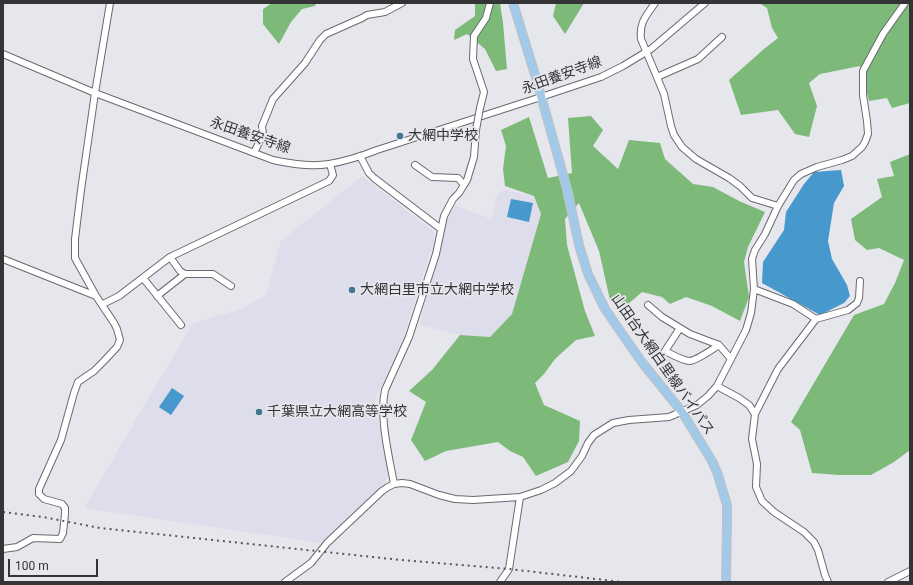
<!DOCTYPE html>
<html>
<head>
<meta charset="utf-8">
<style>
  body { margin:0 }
  #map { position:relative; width:913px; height:585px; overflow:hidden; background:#e6e6ed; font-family:Roboto,sans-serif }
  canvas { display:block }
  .frame { position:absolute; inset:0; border:4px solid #343336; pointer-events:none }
  .scale { position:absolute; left:8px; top:559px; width:90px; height:18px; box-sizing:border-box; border:2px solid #343336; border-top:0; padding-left:5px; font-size:12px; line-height:14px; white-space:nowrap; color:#343336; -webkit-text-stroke:3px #e6e6ed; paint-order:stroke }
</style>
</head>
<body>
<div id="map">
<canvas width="913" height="585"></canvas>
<div class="frame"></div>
<div class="scale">100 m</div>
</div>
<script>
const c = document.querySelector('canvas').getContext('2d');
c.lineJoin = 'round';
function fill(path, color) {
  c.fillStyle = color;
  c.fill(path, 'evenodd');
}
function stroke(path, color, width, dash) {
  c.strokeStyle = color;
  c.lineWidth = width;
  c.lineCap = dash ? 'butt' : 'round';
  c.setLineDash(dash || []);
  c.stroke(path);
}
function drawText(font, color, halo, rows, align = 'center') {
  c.font = font + ' Roboto,"Noto Sans JP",sans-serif';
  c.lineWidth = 3.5;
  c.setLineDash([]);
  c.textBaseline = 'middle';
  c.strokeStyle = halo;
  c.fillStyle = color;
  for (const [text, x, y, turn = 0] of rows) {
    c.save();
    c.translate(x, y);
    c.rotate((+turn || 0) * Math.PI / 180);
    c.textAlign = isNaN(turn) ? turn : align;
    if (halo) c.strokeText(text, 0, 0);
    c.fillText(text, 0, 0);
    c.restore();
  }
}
fill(new Path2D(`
  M362 176 433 231 434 240 401 344 375 400 388 475 385 484 321 543 84 508 193 323 241 309 266 295 281 241Z
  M503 190 534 196 541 214 512 314 490 337 460 335 420 325 447 217 455 205 491 219 497 195Z`), '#deddec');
fill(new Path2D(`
  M272 3H316L315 6 302 9 291 22 279 44 263 24V9Z
  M475 3H500L503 23 507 69 496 71 485 49 467 34 454 40 455 30 475 16Z
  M556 3H584L565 34 553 16Z
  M759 3H910V103L892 108 887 98 869 101 860 66 820 74 809 83 817 106 809 137 795 134 778 110 741 115 729 80 764 49 778 38 772 28 767 8Z
  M591 116 603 130 593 146 618 169 629 140 660 143 665 159 693 184 713 187 739 201 765 212 748 247 744 262 749 297 740 321 712 306 686 297 670 304 662 297 642 292 627 305 610 300 599 251 579 203 565 219 567 245 585 311 595 336 576 340 555 359 544 374 535 383 544 405 580 421 579 441 568 462 536 476 523 457 510 451 498 442 446 451 425 461 411 440 426 402 409 391 432 370 460 335 490 337 512 314 541 214 534 196 505 186 503 169 506 146 501 130 529 117 548 178 572 173 568 118Z
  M910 154V450L894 462 871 475H839L812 473 800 430 791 422 854 315 884 304 895 283 904 260 879 248 867 250 855 240 851 219 882 197 877 179 894 176 890 162Z`), '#7dba79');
fill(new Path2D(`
  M841 170 844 186 834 203 828 241 832 259 847 285 850 296 844 303 820 315 762 283 763 262 784 230 786 212 804 184 814 172Z
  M511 199 533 203 529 222 507 217Z
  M172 388 184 396 171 415 159 407Z`), '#4698cd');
const minor = new Path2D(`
  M655 3C646 16 639 23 641 39L664 94 671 126 674 135 682 147 696 159 729 178 740 186 752 198 778 206
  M3 54 95 93 273 160C291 164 311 167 329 164 346 161 362 156 377 150L541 97 601 77 623 66 651 49 705 3
  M657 77 698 59 722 37
  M480 108 484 92 473 59 474 36 486 18 490 3
  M254 153 263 134 262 126 273 99 305 63 320 40 326 34 362 18 367 15 385 12 402 3
  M360 156 369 173 374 178 441 229
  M415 165 432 177 458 178 464 185
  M170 257 180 271 185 274H213L231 286
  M3 259 96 296
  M143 278 181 325
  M754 289 793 304 816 319
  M157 296 185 274
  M103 304 119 296 170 257 329 181 333 175 330 164
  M648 305 662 317 690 334 719 345 731 359
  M680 328 665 351C671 354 683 361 690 361 697 360 713 349 719 345
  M717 386 739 398 749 405 755 414 752 439 757 464 756 487 762 501 774 512 804 532 814 542 818 550 825 575 828 582
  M755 414 778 369 816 319 848 310 857 303 859 298 860 281
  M394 484C389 456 379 417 385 390L409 337 436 254 444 216 453 199 459 193 467 180 474 157 476 130
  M3 549 17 547 33 538 60 539 63 533 65 514V508L62 504 44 499 39 494V489L61 440 74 393 78 382 94 371 104 361 117 347 120 340 117 329 114 323 96 296 75 258V239L81 190 95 93 110 3
  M285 582 311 563 327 543 382 491 388 487 394 484 402 483 410 484 439 495 455 499 473 500 520 497 541 490 555 483 571 471 582 456 588 443 594 435 613 423 629 420 669 417 697 405 708 396 717 386 746 330 751 313 754 289 752 259 755 250 765 234 778 206 794 180 801 174 817 167 842 160 852 156 862 147 865 142 868 134 867 121 863 95V71L883 34 905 3
  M500 582 509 569 520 497
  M888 582 910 571`);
const major = new Path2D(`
  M513 3 536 78 567 189 579 245 588 274 605 309 641 361 682 412 712 461 717 472 727 505V521L726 582`);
stroke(minor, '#69696f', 8);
stroke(major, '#c2c2c3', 10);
stroke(minor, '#fff', 6);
stroke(major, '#a2c9e8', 8);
stroke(new Path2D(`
  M3 512 43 517 100 528 401 560 509 569 622 582`), '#57575a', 2, [2, 4]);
const minorBridge = new Path2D(`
  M476 130 480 108`);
stroke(minorBridge, '#69696f', 8, []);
stroke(minorBridge, '#fff', 6);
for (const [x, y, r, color] of [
  [400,136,4,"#3d7990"],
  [352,290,4,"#3d7990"],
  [259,412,4,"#3d7990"]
]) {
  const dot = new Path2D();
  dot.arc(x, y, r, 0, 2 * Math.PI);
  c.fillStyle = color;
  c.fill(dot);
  stroke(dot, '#e6e6ed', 1.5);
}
drawText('14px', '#343336', '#e6e6ed', [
  ["永田養安寺線",562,76,-20],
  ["永田養安寺線",250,136,19],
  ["山田台大網白里線バイパス",662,365,55]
]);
drawText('14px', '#343336', '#e6e6ed', [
  ["大網中学校",408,136],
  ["大網白里市立大網中学校",360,290],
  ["千葉県立大網高等学校",267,412]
], 'left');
</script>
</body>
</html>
